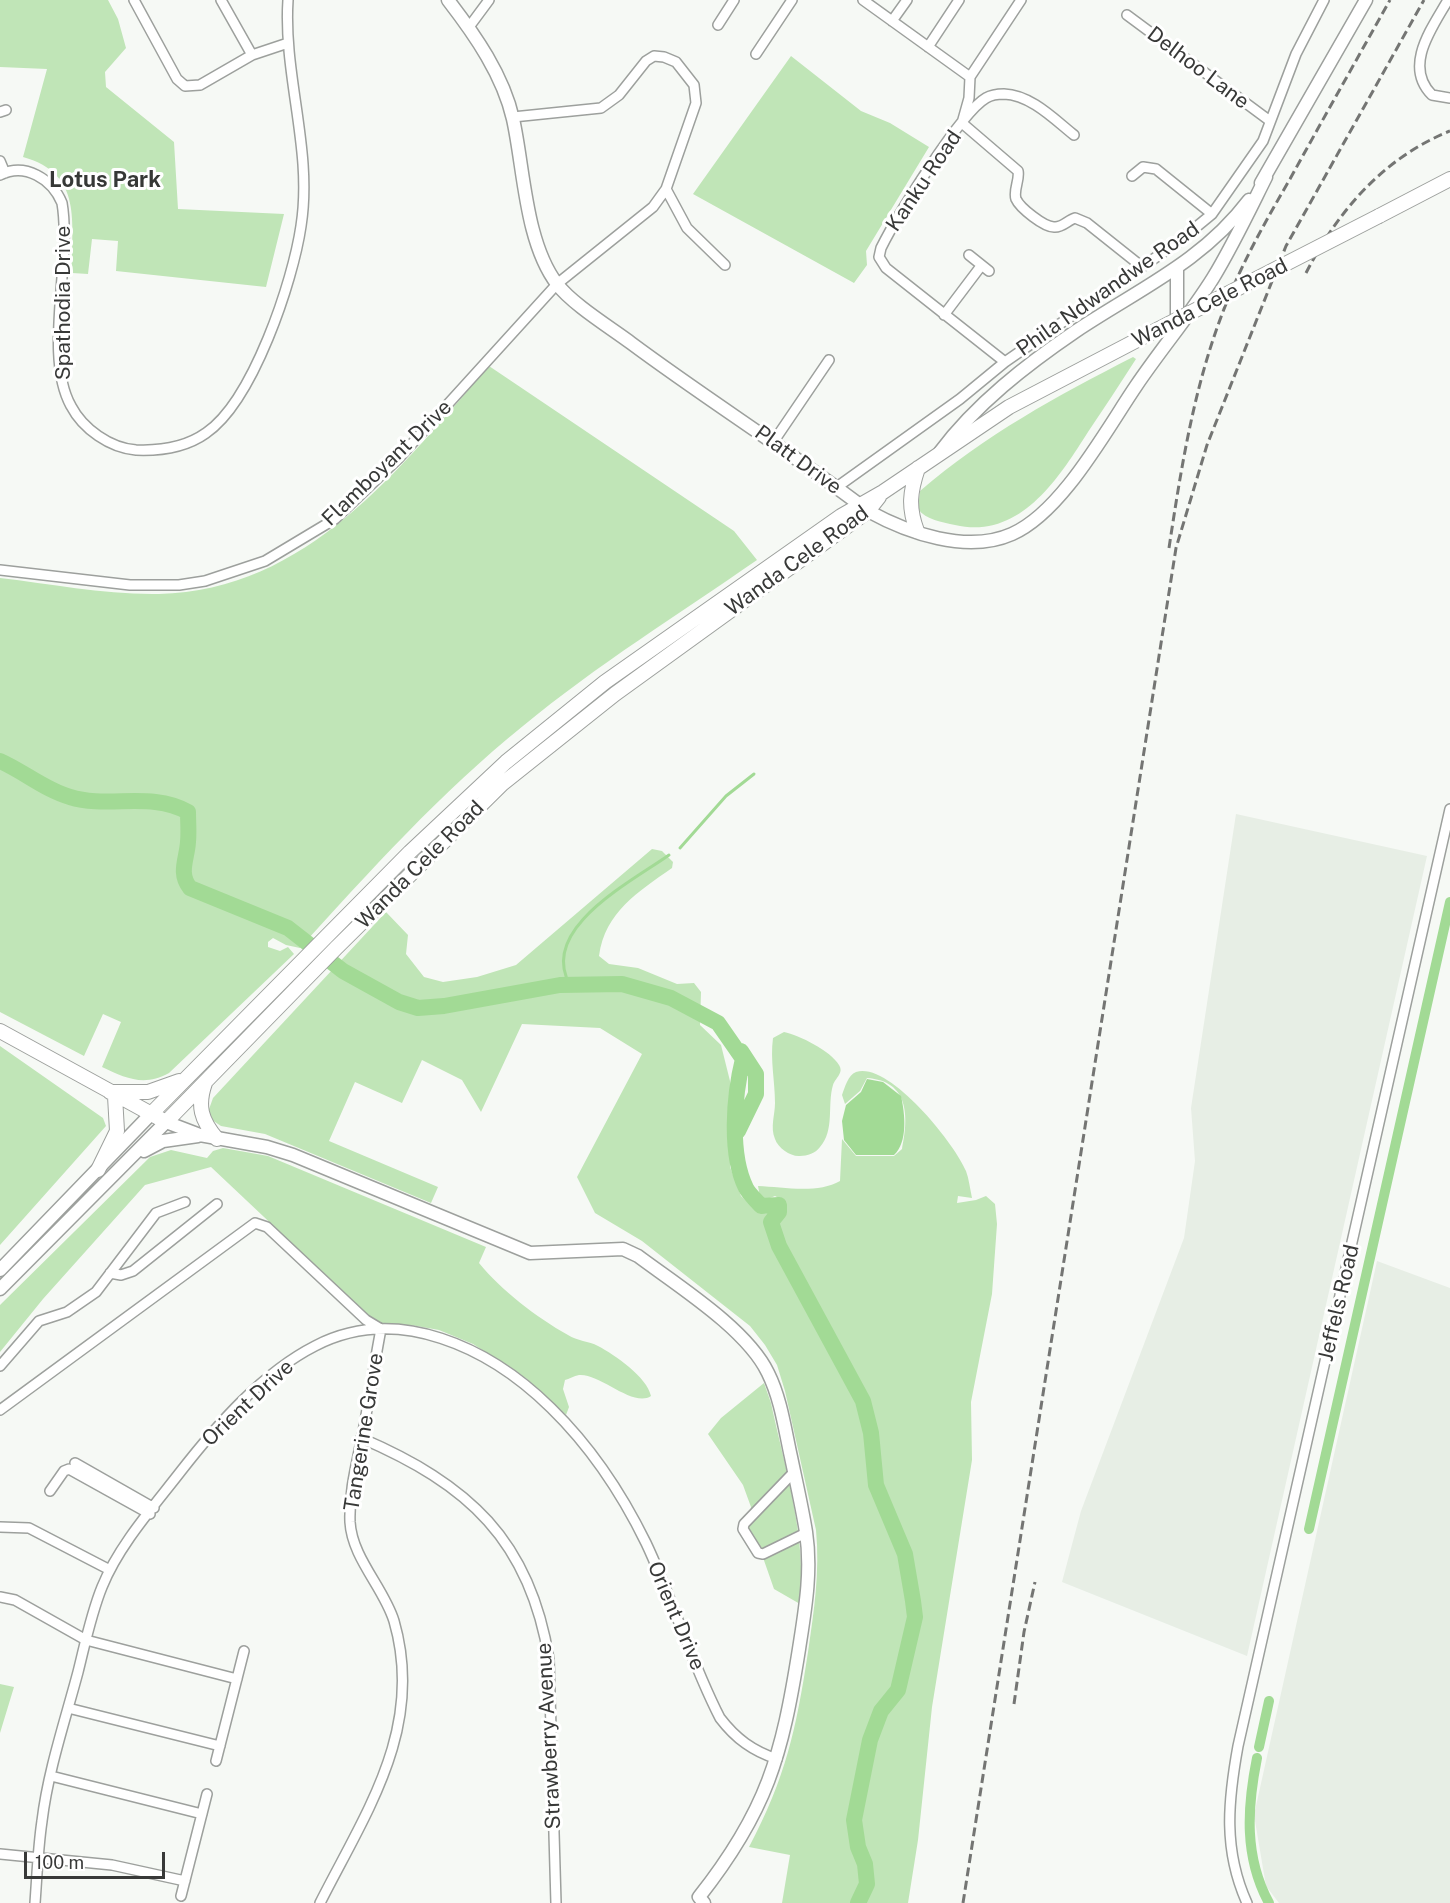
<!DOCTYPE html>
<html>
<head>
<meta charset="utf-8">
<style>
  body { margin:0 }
  #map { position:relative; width:1450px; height:1903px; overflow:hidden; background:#f6f9f5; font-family:"Public Sans",sans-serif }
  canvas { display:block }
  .scale { position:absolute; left:24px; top:1852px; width:141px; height:27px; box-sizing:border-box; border:3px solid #383938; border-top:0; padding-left:8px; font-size:18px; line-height:21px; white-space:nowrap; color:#383938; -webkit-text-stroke:4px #fff; paint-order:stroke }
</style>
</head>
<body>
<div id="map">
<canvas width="1450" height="1903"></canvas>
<div class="scale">100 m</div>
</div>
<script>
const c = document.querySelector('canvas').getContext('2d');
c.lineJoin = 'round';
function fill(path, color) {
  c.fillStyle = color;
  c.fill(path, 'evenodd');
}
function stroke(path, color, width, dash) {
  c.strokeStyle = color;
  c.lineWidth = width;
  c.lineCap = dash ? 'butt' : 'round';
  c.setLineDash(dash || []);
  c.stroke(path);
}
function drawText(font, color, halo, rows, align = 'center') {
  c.font = font + ' "Public Sans",sans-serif';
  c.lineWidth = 6;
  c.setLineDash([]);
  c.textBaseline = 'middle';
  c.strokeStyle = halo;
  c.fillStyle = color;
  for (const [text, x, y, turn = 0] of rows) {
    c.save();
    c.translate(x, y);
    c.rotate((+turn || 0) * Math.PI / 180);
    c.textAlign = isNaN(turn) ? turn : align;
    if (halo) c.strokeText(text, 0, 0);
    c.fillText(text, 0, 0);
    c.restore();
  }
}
fill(new Path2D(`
  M1236 814 1427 856 1247 1656 1062 1582 1081 1511 1184 1238 1195 1161 1191 1108Z
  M1377 1261 1450 1288V1903H1279L1266 1886 1254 1815Z`), '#e7eee5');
fill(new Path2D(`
  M0 0H108L118 19 126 48 105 72 106 87 174 142 178 209 284 214 266 287 116 271 118 241 92 239 88 274 72 273C71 223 84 174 23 157L47 69 0 67Z
  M791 56 861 111 890 123 929 147 866 251 867 265 854 283 693 194Z
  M1133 357 1136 359C1120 384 1104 408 1088 432 1058 479 1020 540 955 525 942 522 926 520 918 509L920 491C985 435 1057 396 1133 357Z
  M489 366 734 531 757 560C679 614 597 665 523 726 441 792 370 871 300 948L286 945 273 938 268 942V947L280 951 288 947 294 954 169 1073C144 1087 125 1078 102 1067L121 1022 103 1014 84 1056 0 1012V578C52 584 106 595 159 594 307 591 400 468 489 366Z
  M652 849 662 851 673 862 672 868C638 892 605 912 599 956L609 964 638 968 677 984 694 983 701 992 700 1025 721 1045 730 1081 732 1115 730 1167 741 1196 759 1213 783 1215 786 1202 775 1196 765 1200 760 1197 758 1186C783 1187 818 1194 840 1181L842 1139 856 1156H894L902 1149C909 1116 909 1081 867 1078L860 1091 845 1104 842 1095C845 1087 848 1075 856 1072 889 1061 955 1144 966 1171 969 1179 970 1189 972 1198L958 1196 957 1203 976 1200 986 1196 995 1204 997 1224 992 1294 971 1402 972 1460 932 1707 918 1840 908 1903H782L790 1855 749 1847C786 1777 796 1730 808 1652 814 1611 820 1572 816 1530L785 1391 777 1365 765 1345 750 1326 642 1241 595 1213 577 1177 642 1054 600 1028 522 1024 481 1112 462 1080 422 1060 402 1103 355 1082 329 1141 438 1187 431 1203 265 1134 221 1126 212 1120 208 1112 213 1098 386 912 408 935 406 954 424 977 443 982 477 977 516 965Z
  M784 1032C799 1035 831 1051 839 1065 844 1073 836 1077 833 1085 827 1105 835 1130 820 1147 816 1153 807 1156 800 1156 791 1157 778 1148 775 1139 770 1127 775 1115 775 1103 775 1081 770 1060 773 1038Z
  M0 1046 103 1118 106 1126 0 1245Z
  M223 1148 268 1156 486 1247 479 1263C502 1291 536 1317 568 1335 577 1341 589 1341 598 1346 615 1355 647 1377 651 1396 633 1408 600 1373 579 1375 574 1376 569 1379 565 1380L563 1389 569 1407 566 1415 527 1379 473 1344 439 1330 411 1325H383L369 1316 211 1167 145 1185 43 1299 0 1352V1305L150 1157 171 1150 207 1158 213 1151Z
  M764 1383 771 1403C785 1469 807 1537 800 1604L774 1589 760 1549 748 1529 751 1507 743 1485 708 1434 721 1418Z
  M0 1684 14 1687 0 1733Z`), '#c0e5b7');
fill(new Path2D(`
  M867 1079 883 1082 901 1096C905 1114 908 1142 894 1155H856L844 1140 842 1121 846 1105 861 1092Z`), '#a2da95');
stroke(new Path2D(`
  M680 848 726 796 754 774
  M570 985C538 929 631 882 669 855`), '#a2da95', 3);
stroke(new Path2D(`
  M1309 1529 1450 902
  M1259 1747 1269 1701
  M1257 1758C1247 1808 1244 1857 1269 1903`), '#a2da95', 10);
stroke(new Path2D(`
  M0 761C23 771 45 790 70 797 108 809 151 791 188 812 188 822 189 832 188 842 187 859 178 873 190 888L288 928 343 971 399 1002 418 1008 444 1006 560 985 622 984 671 998 718 1023 743 1059C734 1095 729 1154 746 1188 749 1194 756 1200 761 1206L779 1205V1212L771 1222 779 1246 863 1401 871 1433 876 1485 905 1554 913 1601 915 1617 898 1690 881 1711 870 1740 854 1820 858 1847 865 1864 867 1884 858 1903
  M738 1131 756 1094V1074L741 1051`), '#a2da95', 16);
const minor = new Path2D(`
  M134 0 177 79 185 86 200 85 252 55 288 43
  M221 0 252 55
  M863 0 970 77 969 98 962 123 1018 171C1020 180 1013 190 1016 199 1020 208 1044 227 1054 227 1062 228 1068 220 1075 218L1087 223 1141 266
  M1448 0C1432 28 1403 66 1432 95L1450 98
  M1127 15 1270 121
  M892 21 907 0
  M718 25 734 0
  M469 27 489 0
  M928 47 959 0
  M756 54 792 0
  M970 77 1021 0
  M0 112 6 110
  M0 161 5 173
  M0 175C25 162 52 179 62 203 72 261 43 356 71 406 83 429 110 448 136 450 161 451 185 448 206 433 253 401 293 281 301 226 313 150 283 76 288 0
  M1132 176 1143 167 1156 169 1212 214
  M666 189 687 228 725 265
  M969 255 989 271
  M944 315 981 266
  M1005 362 886 268 879 257 881 248C896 218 960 113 986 98 991 95 998 94 1004 94 1031 95 1054 119 1074 135
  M774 441 829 360
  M837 487 960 399 1005 362 1178 242 1212 214 1263 141 1296 54 1324 0
  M0 570 130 585H179L205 581 265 561 335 519 398 459 557 284 653 207 666 189 696 103 694 85 676 62 664 57 654 56 646 61 619 95 601 108 513 117
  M110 1273 121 1275 133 1271 217 1204
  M0 1366 39 1321 67 1312 96 1292 156 1213 185 1202
  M0 1410 255 1223 267 1227 366 1320 381 1329C374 1365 369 1401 362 1437 356 1466 349 1492 350 1522 352 1558 384 1588 394 1621 425 1728 366 1812 320 1903
  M361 1438C468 1484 530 1540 549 1659L556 1903
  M75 1463 154 1508
  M794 1472 744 1524 743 1529 758 1553 763 1554 806 1533
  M50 1491 64 1471 69 1469 150 1514
  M0 1527 29 1528 110 1570
  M0 1597 15 1600 86 1640 237 1679
  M68 1708 220 1746
  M216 1761 244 1651
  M51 1776 202 1814
  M0 1854 112 1865 185 1881
  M181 1896 207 1794
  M35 1903C37 1876 38 1848 42 1821 48 1771 65 1721 78 1672 85 1644 91 1614 102 1587 119 1545 154 1506 181 1471 217 1425 262 1373 315 1346 398 1303 490 1348 551 1408 590 1446 622 1494 646 1543 673 1600 691 1662 720 1718 736 1739 753 1751 777 1759
  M1247 1903C1223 1850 1228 1801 1238 1746L1450 809`);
const tertiary = new Path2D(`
  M448 0C475 35 503 75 513 119 524 168 525 242 557 284 572 304 611 328 631 343 709 401 791 452 868 511 908 533 967 554 1012 534 1062 512 1106 430 1136 386 1161 349 1190 315 1213 278 1233 245 1249 211 1266 177
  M1261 183 1366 0
  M1177 270V326
  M940 452C976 404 1026 365 1076 331 1139 289 1202 262 1249 200
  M144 1151 163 1141 198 1136
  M0 1270 150 1115
  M0 1289 166 1122 200 1135 267 1147 293 1155 530 1253 623 1249 638 1256C678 1286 747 1329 768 1373 781 1399 785 1430 791 1457 796 1481 802 1507 806 1532 812 1572 805 1610 799 1649 782 1756 767 1811 699 1897L704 1903`);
const secondary = new Path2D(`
  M1379 216 1450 179
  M917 531C908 507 910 492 918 468
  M0 1031 166 1122 336 948 502 784 615 694 868 511 879 497
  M205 1083C197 1106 201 1120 217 1139
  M110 1092H148L179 1081
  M150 1115 410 852 506 762 605 682 841 516 883 492 1009 407 1143 337
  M98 1170 117 1131 115 1096`);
stroke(minor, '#9da09d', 12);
stroke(tertiary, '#9da09d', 15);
stroke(secondary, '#9da09d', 16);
stroke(minor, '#fff', 9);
stroke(tertiary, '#fff', 12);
stroke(secondary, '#fff', 14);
stroke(new Path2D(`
  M1306 273C1338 211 1383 158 1450 131
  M1169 548C1181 469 1193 392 1221 317 1239 268 1264 224 1290 179 1323 119 1357 59 1390 0
  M1014 1704 1024 1632 1035 1582
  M963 1903 1176 548 1207 445 1286 246 1424 0`), '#747573', 3, [9, 4.5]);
const secondaryBridge = new Path2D(`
  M1143 337 1379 216`);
stroke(secondaryBridge, '#9da09d', 16, []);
stroke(secondaryBridge, '#fff', 14);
drawText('21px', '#383938', '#fff', [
  ["Delhoo Lane",1198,68,37],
  ["Kanku Road",924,181,-56],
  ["Phila Ndwandwe Road",1108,289,-35],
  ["Spathodia Drive",64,303,-90],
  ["Wanda Cele Road",1210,303,-27],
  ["Platt Drive",798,460,36],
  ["Flamboyant Drive",387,463,-44],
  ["Wanda Cele Road",797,561,-36],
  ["Wanda Cele Road",420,865,-45],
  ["Jeffels Road",1339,1303,-77],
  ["Orient Drive",248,1403,-43],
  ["Tangerine Grove",364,1432,-81],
  ["Orient Drive",676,1616,67],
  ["Strawberry Avenue",549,1736,-93]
]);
drawText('bold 22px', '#363836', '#fff', [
  ["Lotus Park",105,180]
]);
</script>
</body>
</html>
